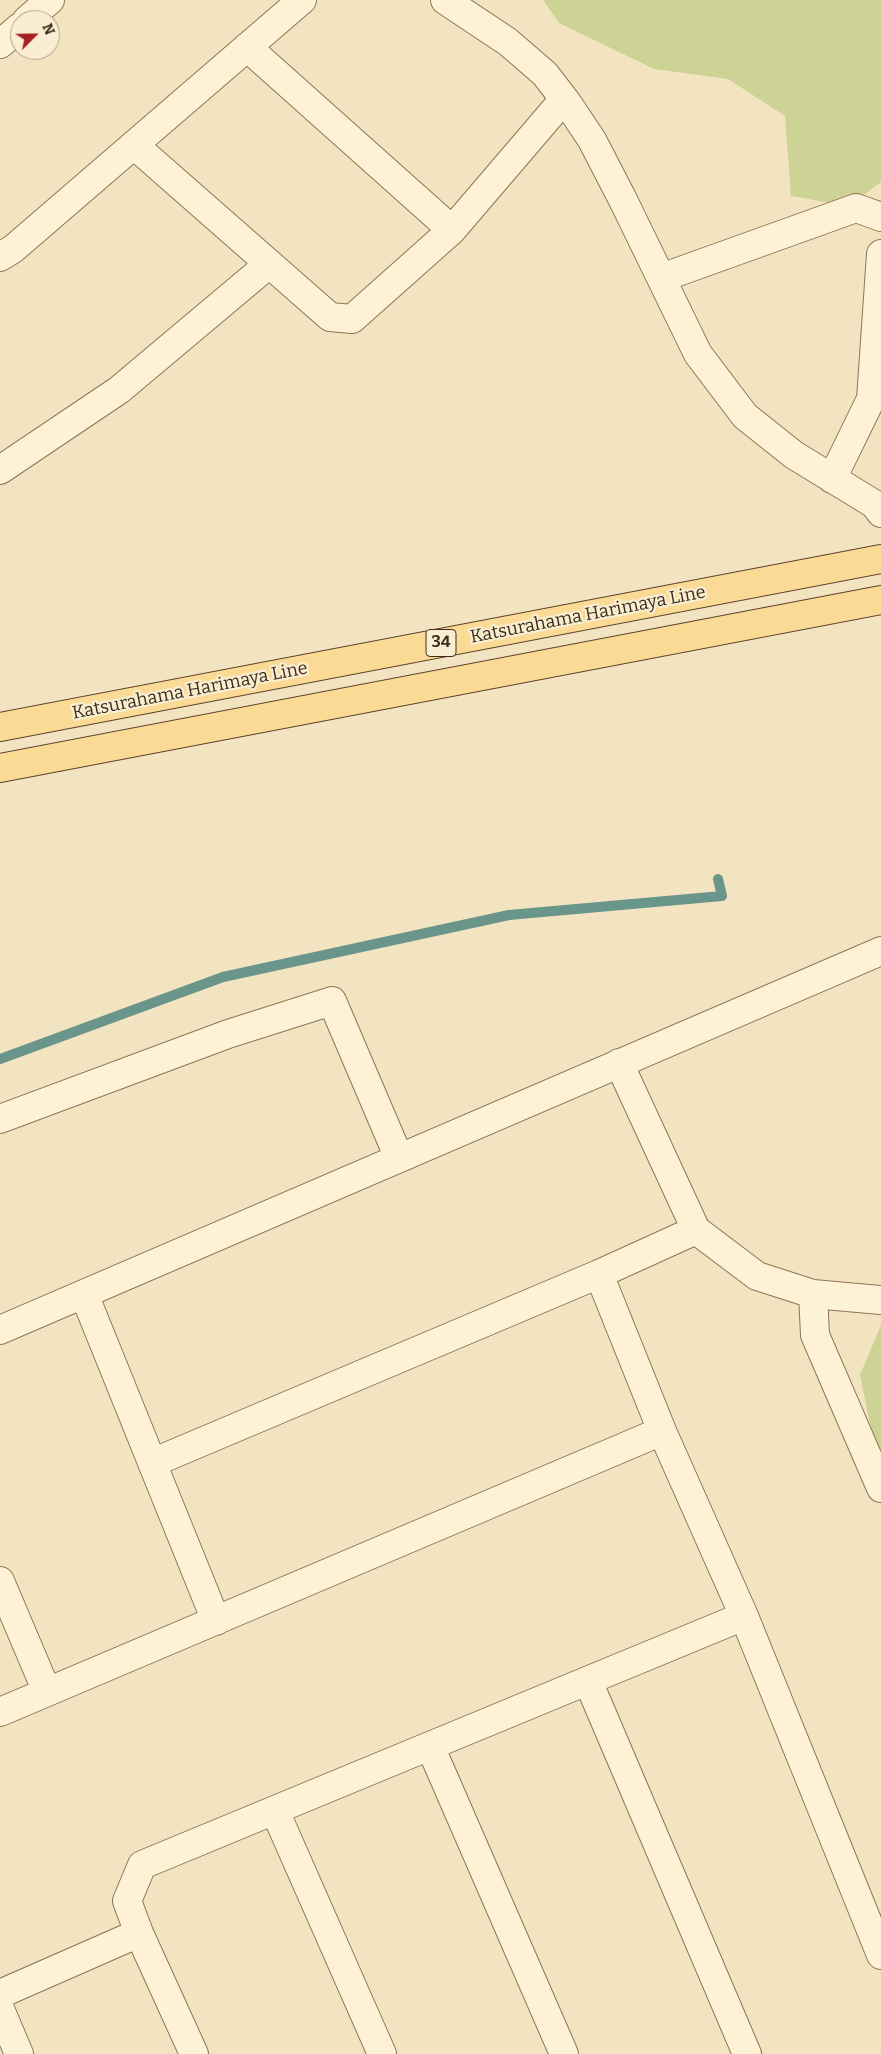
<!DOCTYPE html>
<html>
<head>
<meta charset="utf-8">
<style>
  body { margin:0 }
  #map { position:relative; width:881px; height:2054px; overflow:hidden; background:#f3e4c1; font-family:Bitter,serif }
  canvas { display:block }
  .north { position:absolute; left:10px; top:10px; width:50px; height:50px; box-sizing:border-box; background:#f9eed2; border:1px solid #aea089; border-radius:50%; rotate:67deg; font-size:14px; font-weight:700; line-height:20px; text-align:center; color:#3d2c1c }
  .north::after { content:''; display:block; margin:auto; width:18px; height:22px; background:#a61f21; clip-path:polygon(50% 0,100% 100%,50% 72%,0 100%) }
</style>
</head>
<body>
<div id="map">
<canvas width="881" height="2054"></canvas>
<div class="north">N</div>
</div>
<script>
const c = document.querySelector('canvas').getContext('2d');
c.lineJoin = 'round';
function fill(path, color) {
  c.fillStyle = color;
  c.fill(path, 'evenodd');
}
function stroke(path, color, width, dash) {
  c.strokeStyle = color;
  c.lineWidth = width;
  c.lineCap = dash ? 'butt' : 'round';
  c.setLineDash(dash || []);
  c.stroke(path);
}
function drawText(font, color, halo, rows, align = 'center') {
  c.font = font + ' Bitter,serif';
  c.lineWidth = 4.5;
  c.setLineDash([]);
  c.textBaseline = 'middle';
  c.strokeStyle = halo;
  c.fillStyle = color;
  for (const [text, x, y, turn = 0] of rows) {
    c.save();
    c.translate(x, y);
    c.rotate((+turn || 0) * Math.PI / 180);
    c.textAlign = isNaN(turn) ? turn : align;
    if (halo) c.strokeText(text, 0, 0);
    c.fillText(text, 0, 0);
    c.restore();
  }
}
fill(new Path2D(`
  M543 0H881V182L849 206 791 196 785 116 728 79 654 69 559 23Z
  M881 1325V1466L877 1458 860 1375Z`), '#ccd394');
stroke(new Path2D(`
  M0 1059 223 977 509 915 722 896 718 879`), '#6a958a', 10);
const minor = new Path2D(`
  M445 0 508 42 545 74 568 104 592 140 623 200 698 354 745 416 794 455 874 504 881 513
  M27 20 50 0
  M0 44 20 27
  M247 47 452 230
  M134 145 330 317 352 319 452 230 564 99
  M0 257 13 249 302 0
  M661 278 856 208 881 217
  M0 470 119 390 269 264
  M832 479 871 399 881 254
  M619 1063 696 1230 757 1276 813 1294 881 1300
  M0 1119 228 1034 332 1001 399 1158
  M696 1230 599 1274 662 1431 744 1616 881 1955
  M84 1294 216 1621
  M813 1294 815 1335 881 1488
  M0 1330 881 951
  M152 1463 599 1274
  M0 1581 47 1692
  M588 1681 747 2054
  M0 1712 662 1431
  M430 1746 564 2054
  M275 1811 382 2054
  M0 1994 139 1933
  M0 2009 19 2054
  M194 2054 139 1933 127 1901 142 1865 744 1616`);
const primary = new Path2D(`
  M0 727 881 559
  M0 768 881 600`);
stroke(minor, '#8f7456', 30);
stroke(primary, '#5c422b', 30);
stroke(minor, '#fdf1d6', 28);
stroke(primary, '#fbda95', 28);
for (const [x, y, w] of [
  [441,643,30]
]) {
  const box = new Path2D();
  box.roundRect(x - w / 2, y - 13.5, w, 27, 4);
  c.fillStyle = '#f9eed2';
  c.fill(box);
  stroke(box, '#3d2c1c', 1);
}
drawText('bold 16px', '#3d2c1c', null, [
  ["34",441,643]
]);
drawText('18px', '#3d2c1c', '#f9eed2', [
  ["Katsurahama Harimaya Line",588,615,-11],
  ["Katsurahama Harimaya Line",190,691,-11]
]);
</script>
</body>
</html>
